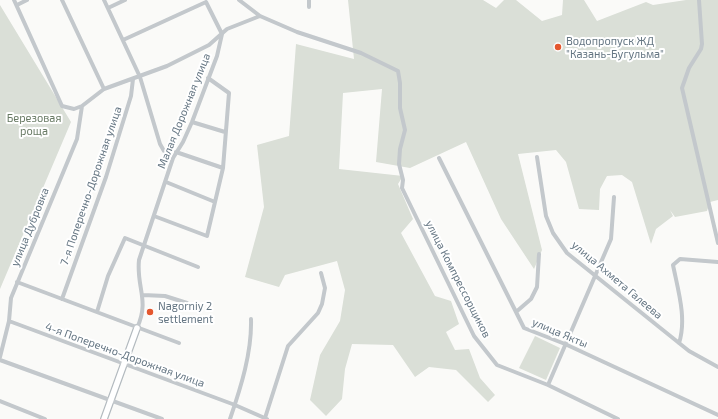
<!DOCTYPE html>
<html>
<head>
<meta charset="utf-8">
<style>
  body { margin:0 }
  canvas { display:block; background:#fafaf8 }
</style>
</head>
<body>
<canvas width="718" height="419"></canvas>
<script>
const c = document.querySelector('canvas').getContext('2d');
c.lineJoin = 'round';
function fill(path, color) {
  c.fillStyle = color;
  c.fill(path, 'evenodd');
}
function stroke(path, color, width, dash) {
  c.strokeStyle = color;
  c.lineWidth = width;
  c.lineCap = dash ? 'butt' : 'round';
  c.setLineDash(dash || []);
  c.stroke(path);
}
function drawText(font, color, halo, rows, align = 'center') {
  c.font = font + ' "Exo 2",sans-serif';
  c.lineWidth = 4;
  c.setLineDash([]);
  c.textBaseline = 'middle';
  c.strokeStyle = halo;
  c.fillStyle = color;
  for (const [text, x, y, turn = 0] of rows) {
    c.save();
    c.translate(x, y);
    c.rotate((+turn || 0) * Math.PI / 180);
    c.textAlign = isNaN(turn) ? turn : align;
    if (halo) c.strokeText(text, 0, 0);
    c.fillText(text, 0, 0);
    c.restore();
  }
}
fill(new Path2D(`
  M348 0H483L496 8 504 0H516L542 21 562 15 563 0H584L597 21 646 2 653 5 686 0H718V200L710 202 707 211 675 217 670 210 673 216 656 229 651 244 632 182 622 175 607 176 600 189 599 210 579 209 566 162 556 150 518 154 542 250 534 269 501 219 466 142 410 168 376 162 382 89 343 93 339 169 403 176 398 184 413 219 401 233 435 296 451 301 459 324 446 332 455 350 469 349 480 378 495 395 488 402 456 370 429 367 415 377 393 345 352 344 345 369 342 399 326 416 310 400 320 355 340 321 345 290 337 261 285 275 279 287 245 277 264 207 257 145 289 136 296 44 354 59Z
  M0 5 71 122 0 289Z
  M535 336 560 348 546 380 519 368Z`), '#dadfd7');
const secondary = new Path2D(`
  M104 419 137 328`);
stroke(secondary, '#b3babf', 8);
stroke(new Path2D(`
  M14 0 62 106 74 109 82 106 104 89 167 66 209 45 227 29 260 16
  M62 0 104 89
  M104 0 140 77 160 144 164 151 173 158
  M239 0 260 16 297 32 361 53 398 71 400 83V108L405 130 400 149 399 164 403 180 402 188 474 336 497 365 548 385 618 419
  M699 0 702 44 701 49 689 68 682 88 718 243
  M17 5 27 0
  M309 7V0
  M108 8 125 0
  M123 40 206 2 222 34
  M192 122 225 132
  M176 152 223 168
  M537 157 546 216 553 233 567 253 689 351 718 367
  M439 158 524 328 565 344 718 415
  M166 182 215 202
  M154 216 207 236 223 168 229 93 208 78
  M17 282 179 343
  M143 295 165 296 187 303
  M62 299 106 177 131 96 133 79
  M97 312 108 276 125 238 198 267
  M516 312 531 299 537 287 539 254
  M9 321 235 405 267 419
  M137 328C150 300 136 287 139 260L173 158 183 142 192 122 217 56 222 34
  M679 343C687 319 678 290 673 265L680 259 718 262
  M0 357 9 321 11 298 77 139 82 106
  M0 360 162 419
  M548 385 611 239 614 197
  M0 401 45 419
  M265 418 288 346 318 313 322 304 325 288 321 273
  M230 419C241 387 252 352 251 319`), '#c3c8cc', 4);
stroke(secondary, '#fff', 5.5);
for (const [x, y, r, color] of [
  [558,47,4,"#e4572e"],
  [150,312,4,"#e4572e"]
]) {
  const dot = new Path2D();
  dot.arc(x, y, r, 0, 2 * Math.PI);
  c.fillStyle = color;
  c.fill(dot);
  stroke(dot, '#fff', 1.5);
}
drawText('11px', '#657683', '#fff', [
  ["Водопропуск ЖД",566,41],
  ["\"Казань-Бугульма\"",566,54],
  ["Nagorniy 2",158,306],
  ["settlement",158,319]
], 'left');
drawText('11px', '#657683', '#fff', [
  ["Малая Дорожная улица",184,111,-68],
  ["7-я Поперечно-Дорожная улица",91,186,-71],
  ["улица Дубровка",30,227,-68],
  ["улица Компрессорщиков",458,279,63],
  ["улица Ахмета Галеева",617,280,40],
  ["улица Якты",560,333,23],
  ["4-я Поперечно-Дорожная улица",125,355,20]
]);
drawText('11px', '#687a64', '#fff', [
  ["Березовая",34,118],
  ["роща",34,131]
]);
</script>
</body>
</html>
